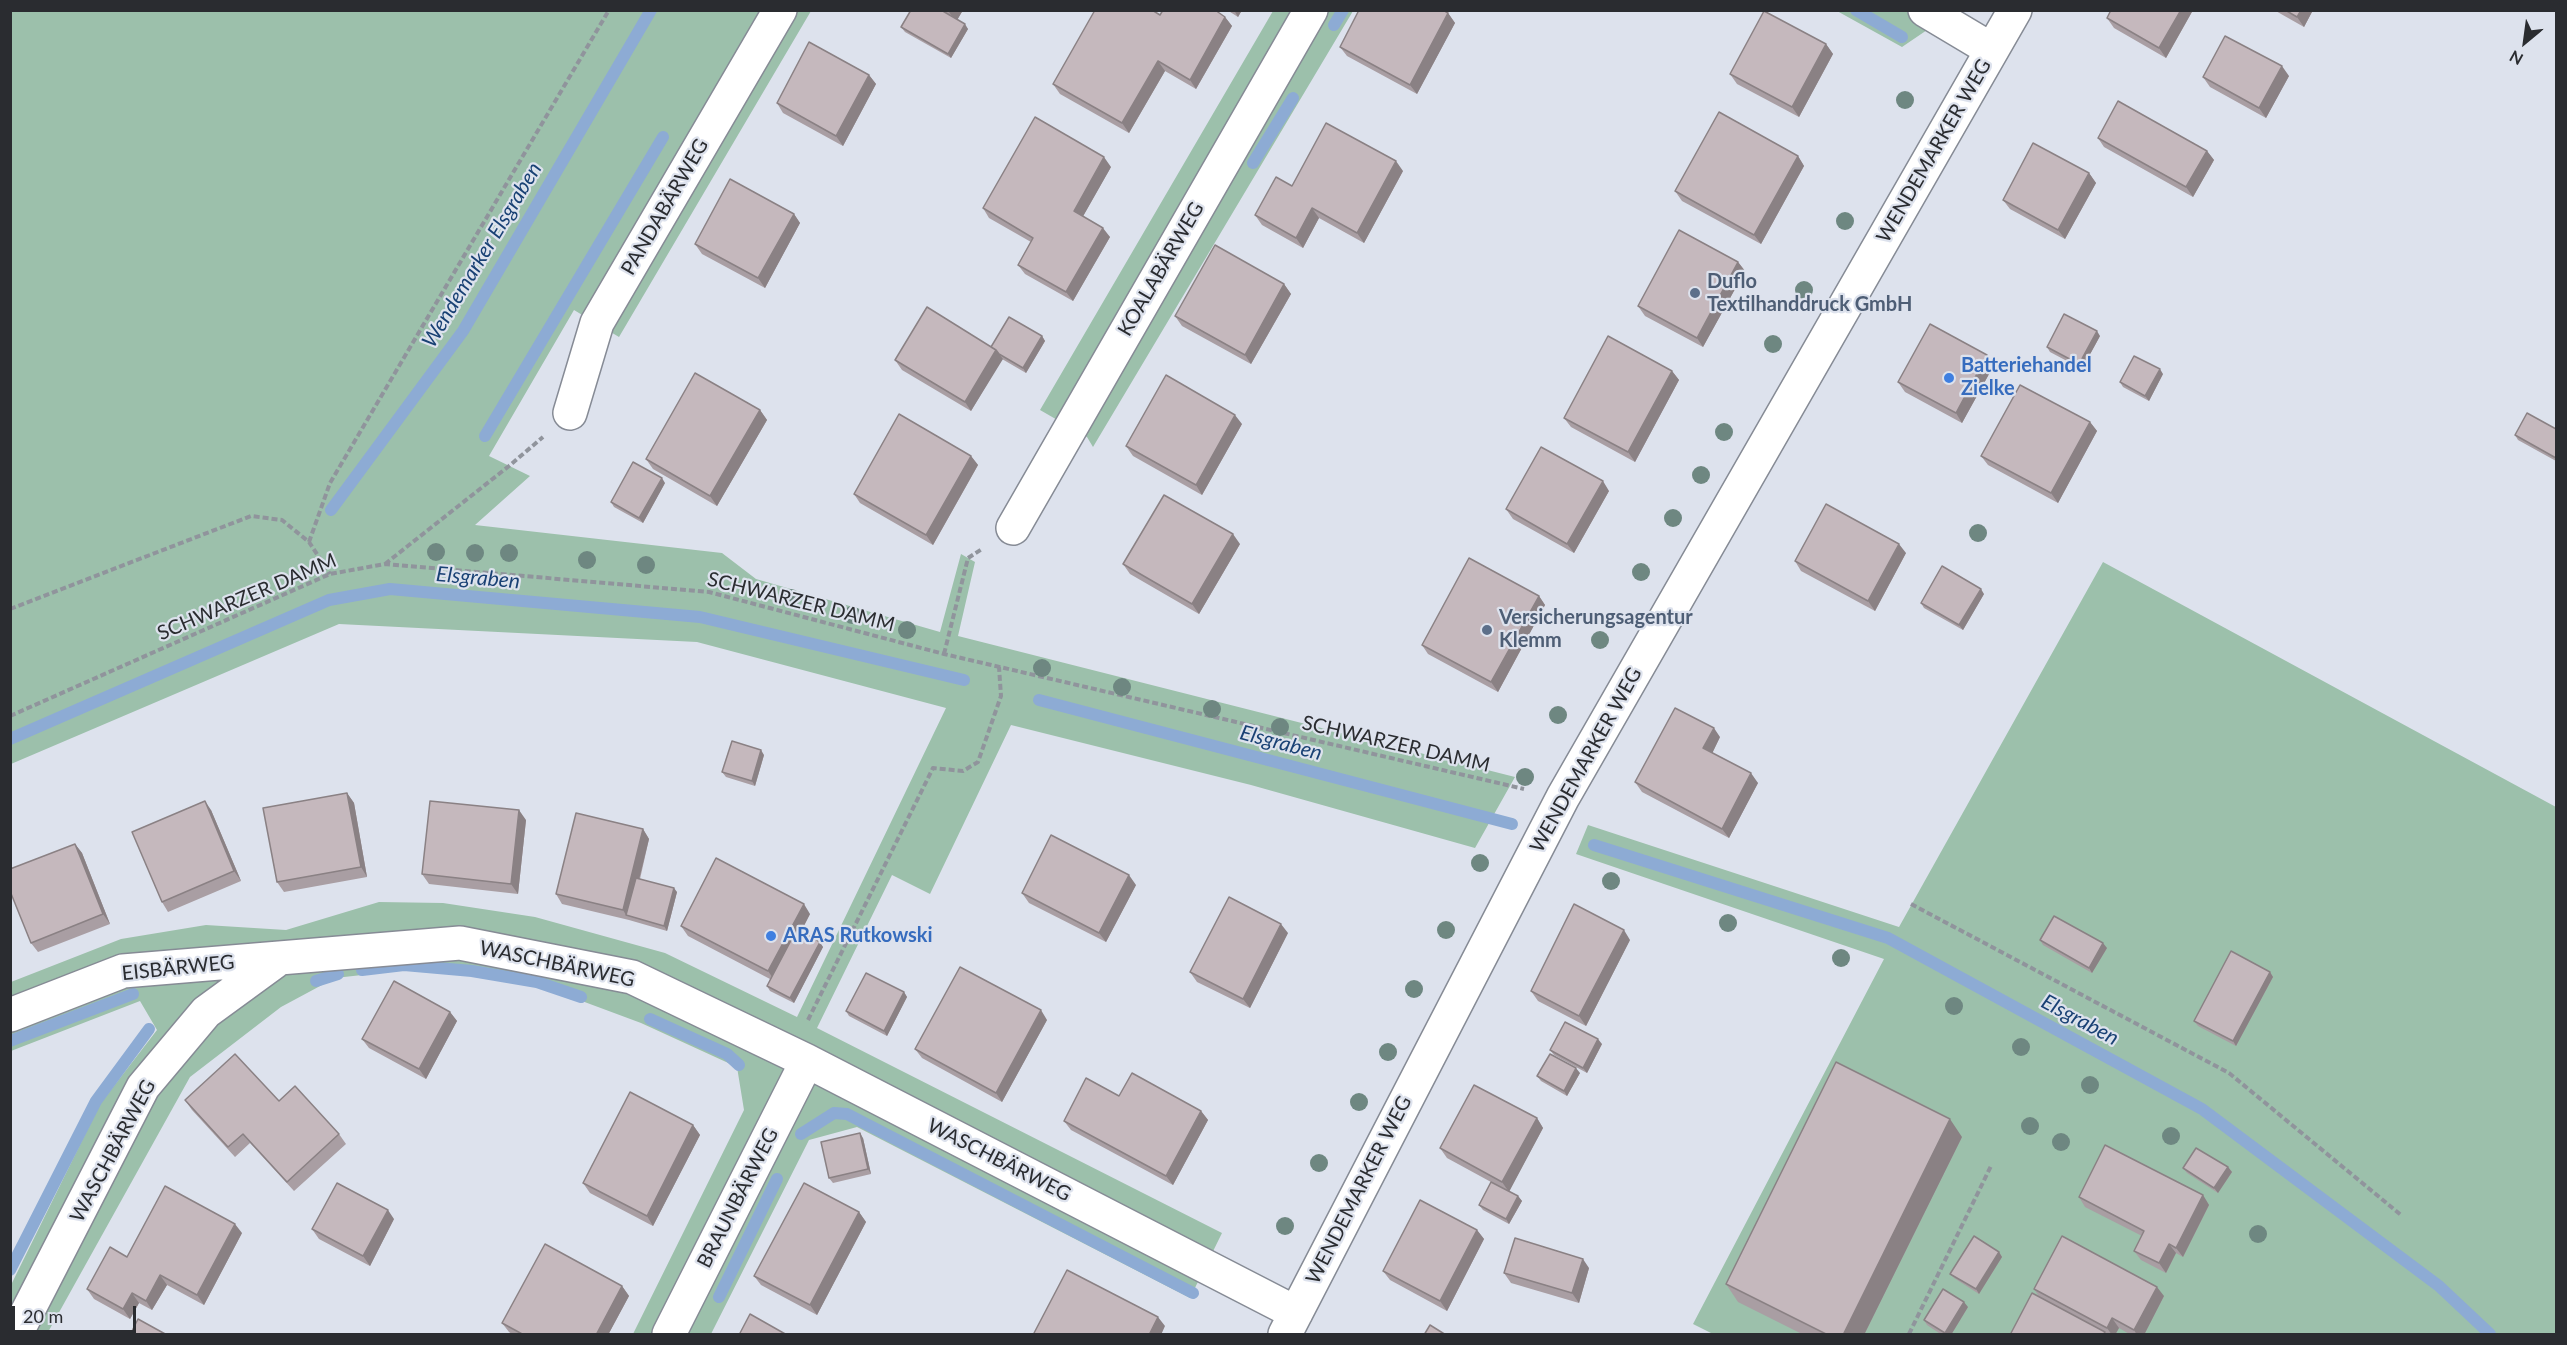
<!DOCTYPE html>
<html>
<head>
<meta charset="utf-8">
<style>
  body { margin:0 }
  #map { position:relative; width:2567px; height:1345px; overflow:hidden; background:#dde2ed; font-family:Lato,sans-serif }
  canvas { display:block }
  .frame { position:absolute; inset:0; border:12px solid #2a2c30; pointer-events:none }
  .north { position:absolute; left:2495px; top:12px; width:60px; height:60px; -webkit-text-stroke:4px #dde2ed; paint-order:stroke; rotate:209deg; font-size:16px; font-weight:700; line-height:24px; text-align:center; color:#2a2c30 }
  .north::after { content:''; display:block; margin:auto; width:21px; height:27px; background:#2a2c30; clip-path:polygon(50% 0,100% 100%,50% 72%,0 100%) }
  .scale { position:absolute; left:12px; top:1306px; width:124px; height:27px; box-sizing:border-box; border:3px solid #2a2c30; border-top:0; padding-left:8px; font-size:18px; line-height:21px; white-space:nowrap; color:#2a2c30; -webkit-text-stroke:4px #dde2ed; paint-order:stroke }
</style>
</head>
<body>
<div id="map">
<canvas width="2567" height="1345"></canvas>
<div class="frame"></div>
<div class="north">N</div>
<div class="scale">20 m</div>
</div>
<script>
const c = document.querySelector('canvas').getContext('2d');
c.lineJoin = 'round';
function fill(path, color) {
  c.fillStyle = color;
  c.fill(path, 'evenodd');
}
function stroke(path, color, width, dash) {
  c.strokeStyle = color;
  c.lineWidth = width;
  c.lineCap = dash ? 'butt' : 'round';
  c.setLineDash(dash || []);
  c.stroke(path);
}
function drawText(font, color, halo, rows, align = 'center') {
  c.font = font + ' Lato,sans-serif';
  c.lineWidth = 4.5;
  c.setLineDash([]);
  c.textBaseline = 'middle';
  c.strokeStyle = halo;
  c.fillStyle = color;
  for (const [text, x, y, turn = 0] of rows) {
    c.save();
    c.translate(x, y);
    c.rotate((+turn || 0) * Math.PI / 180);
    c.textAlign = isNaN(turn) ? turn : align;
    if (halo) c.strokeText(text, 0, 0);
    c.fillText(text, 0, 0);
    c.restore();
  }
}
fill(new Path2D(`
  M11 11H811L619 337 574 310 489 456 530 476 475 525 722 553 756 579 940 632 961 554 975 562 958 636 1515 777 1475 848 1251 785 1011 725 930 894 892 875 817 1028 1222 1233 1190 1298 857 1127 809 1140 711 1334H633L744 1110 737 1067 641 1023 555 991 472 975 407 970 335 978 281 1007 190 1077 47 1334H26L11 1326 10 1287 100 1104 157 1030 140 1001 11 1051V982L121 939 206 925 286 930 379 902 443 903 535 917 665 953 797 1017 946 708 697 642 339 624 11 764Z
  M1273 11H1353L1093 447 1087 437 1040 410Z
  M1837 11H1955L1902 47Z
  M2103 562 2556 807V1334H1713L1693 1324 1884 959 1576 854 1588 825 1899 927Z`), '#9cc0ab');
stroke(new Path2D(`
  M1856 10 1902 37
  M1334 25 1343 10
  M1253 163 1293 98
  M485 436 663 137
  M331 510 463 331 651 10
  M1039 700 1512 824
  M10 739 329 600 390 589 700 617 964 680
  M1594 845 1888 938 2202 1109 2439 1286 2490 1334
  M362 970 404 965 472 971 537 982 581 997
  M316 981 338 974
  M650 1019 727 1054 739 1065
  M10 1041 133 994
  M801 1134 834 1113 847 1114 1193 1293
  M10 1270 96 1101 149 1029
  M719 1297 777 1179`), '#8dabd4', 12);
const minor = new Path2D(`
  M1925 10 1992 50
  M570 413 597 323 780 10
  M1013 528 1311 10
  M10 1015 123 971 460 943 632 977 807 1061 1296 1313
  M16 1334 143 1087 206 1012 280 958
  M669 1334 807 1061
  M1285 1334 1563 797 2015 10`);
stroke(minor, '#868b95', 36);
stroke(new Path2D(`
  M309 542 330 483 609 10
  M385 564 509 466 543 437
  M10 609 251 516 282 520 309 542 330 574
  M944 654 968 558 982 549
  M10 716 330 574 385 564 709 592 944 654 1524 789
  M1911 904 2229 1073 2401 1215
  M808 1020 933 768 963 771 978 762 1001 696 999 667
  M1909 1334 1991 1166`), '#90949c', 4, [6, 3]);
stroke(minor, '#fff', 33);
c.fillStyle = '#6e8781';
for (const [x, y] of [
  [1905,100],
  [1845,221],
  [1804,290],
  [1773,344],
  [1724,432],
  [1701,475],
  [1673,518],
  [1978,533],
  [436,552],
  [475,553],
  [509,553],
  [587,560],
  [646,565],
  [1641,572],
  [791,598],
  [852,615],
  [907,630],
  [1600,640],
  [1042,668],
  [1122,687],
  [1212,709],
  [1558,715],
  [1280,727],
  [1525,777],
  [1480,863],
  [1611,881],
  [1728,923],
  [1446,930],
  [1841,958],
  [1414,989],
  [1954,1006],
  [2021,1047],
  [1388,1052],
  [2090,1085],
  [1359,1102],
  [2030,1126],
  [2171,1136],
  [2061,1142],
  [1319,1163],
  [1285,1226],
  [2258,1234]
]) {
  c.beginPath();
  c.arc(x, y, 9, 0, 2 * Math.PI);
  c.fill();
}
fill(new Path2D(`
  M911 10H963L957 20 968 29 951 58 905 32 901 27Z
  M1227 10H1242L1238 17Z
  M2193 10 2166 58 2114 28 2107 18Z
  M2274 10H2313L2304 27Z
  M1448 13 1455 23 1417 94 1347 56 1340 47Z
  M1160 15 1225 17 1232 26 1196 89 1165 71 1129 133 1060 94 1053 84Z
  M1826 44 1833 54 1799 117 1737 84 1730 74Z
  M869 75 876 84 843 146 783 113 777 103Z
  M2289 76 2266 118 2210 87 2203 77Z
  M2098 138 2207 151 2214 160 2193 197 2104 147Z
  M1798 156 1804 166 1761 244 1682 201 1675 191Z
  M1111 167 1083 216 1110 237 1073 301 1025 274 1018 265 1031 242 989 218 983 208Z
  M1403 171 1364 243 1319 218 1303 248 1262 225 1255 215 1292 186Z
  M2089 173 2096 183 2065 239 2010 209 2003 200Z
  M794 214 800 223 765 288 702 254 695 244Z
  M1738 262 1745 271 1703 347 1645 316 1638 306Z
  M1284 284 1291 294 1251 364 1182 326 1175 316Z
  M1042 336 1045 341 1026 373 1002 359 971 411 902 370 895 360 991 347Z
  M2100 336 2082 369 2050 352 2047 347Z
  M1987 355 1994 365 1962 423 1905 392 1898 382Z
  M1672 371 1679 380 1635 462 1571 427 1564 418Z
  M2163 374 2149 401 2123 387 2120 382Z
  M760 410 767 420 717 506 653 469 646 459Z
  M2090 422 2097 431 2058 503 1988 465 1981 456Z
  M1242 424 1202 495 1133 456 1126 446Z
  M2556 429V461L2518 440 2515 435Z
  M971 456 978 465 933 545 860 503 854 494Z
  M665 483 643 523 614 507 611 502Z
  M1609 491 1574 553 1513 519 1506 509Z
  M1240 544 1199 614 1130 574 1123 564Z
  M1906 553 1875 611 1801 571 1795 561Z
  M1984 594 1963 630 1924 608 1921 603Z
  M1539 596 1545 605 1498 692 1428 654 1422 645Z
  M1720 737 1712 753 1758 783 1729 838 1642 792 1635 782Z
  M764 755 755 786 726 777 722 772Z
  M347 793 354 803 367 877 284 892 277 882Z
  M211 810 241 881 168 912 162 902Z
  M526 820 518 894 429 884 422 874Z
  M643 829 649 839 640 879 677 892 667 931 629 920 562 904 556 894Z
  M75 844 82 853 110 924 38 952 31 943Z
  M1136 885 1106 942 1029 903 1022 893Z
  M810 914 801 932 823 947 794 1003 770 991 767 986 770 979 688 936 681 926Z
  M1288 933 1250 1008 1197 982 1190 972Z
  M1630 940 1586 1026 1538 1001 1531 991Z
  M2040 940 2107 948 2092 973 2043 945Z
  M2270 972 2273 977 2236 1046 2198 1026 2194 1021Z
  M904 992 907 997 887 1036 849 1016 846 1011Z
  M450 1012 457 1021 426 1079 369 1048 362 1039Z
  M1047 1020 1002 1102 922 1058 915 1049Z
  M1602 1044 1587 1073 1554 1055 1550 1050Z
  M1580 1073 1567 1096 1541 1081 1537 1076Z
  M1119 1096 1201 1111 1208 1120 1173 1185 1071 1130 1064 1121Z
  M185 1100 279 1101 339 1134 346 1144 294 1191 250 1143 235 1157 192 1110Z
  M1537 1118 1543 1128 1509 1191 1518 1196 1522 1201 1509 1224 1483 1210 1479 1205 1491 1182 1447 1158 1440 1148Z
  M693 1125 700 1135 653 1226 590 1193 583 1183Z
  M1962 1137 1864 1335H1804L1738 1302 1726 1284Z
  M863 1138 871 1174 833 1183 829 1178Z
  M2228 1167 2232 1172 2218 1193 2187 1173 2183 1168Z
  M2203 1195 2209 1205 2183 1257 2176 1253 2166 1273 2141 1260 2134 1251 2142 1236 2085 1207 2079 1197Z
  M859 1212 866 1222 817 1315 761 1285 754 1276Z
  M394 1219 370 1266 319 1239 312 1229Z
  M1477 1230 1484 1239 1447 1311 1390 1280 1383 1271Z
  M242 1233 204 1305 167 1285 152 1310 139 1303 130 1319 94 1299 87 1289 127 1257Z
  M1999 1252 2002 1257 1979 1294 1954 1278 1950 1274Z
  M1589 1268 1579 1303 1511 1283 1504 1273Z
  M622 1286 629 1296 608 1335H513L509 1332 502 1323Z
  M2034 1289 2164 1296 2144 1335H2131L2119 1328 2115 1335H2108L2105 1333 2106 1335H2010L2040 1298Z
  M1968 1307 1951 1335H1942L1927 1325 1924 1320Z`), '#a99ea3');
fill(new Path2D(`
  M950 10H963L956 22 949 12Z
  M1234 10H1242L1238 17Z
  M2181 10H2193L2166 58 2159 48Z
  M2301 10H2313L2304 27 2297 17Z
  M1448 13 1455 23 1417 94 1410 85Z
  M1225 17 1232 26 1196 89 1190 80Z
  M965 24 968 29 951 58 948 54Z
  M1826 44 1833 54 1799 117 1792 107Z
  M1158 61 1165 71 1129 133 1122 123Z
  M2282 66 2289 76 2266 118 2259 108Z
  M869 75 876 84 843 146 836 136Z
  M2207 151 2214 160 2193 197 2186 187Z
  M1798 156 1804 166 1761 244 1754 235Z
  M1104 157 1111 167 1081 220 1074 211Z
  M1396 161 1403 171 1364 243 1357 233Z
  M2089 173 2096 183 2065 239 2058 230Z
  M1312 208 1319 218 1303 248 1296 238Z
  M794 214 800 223 765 288 758 278Z
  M1103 228 1110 237 1073 301 1066 292Z
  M1738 262 1745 271 1703 347 1697 338Z
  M1284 284 1291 294 1251 364 1245 355Z
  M2097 331 2100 336 2082 369 2079 364Z
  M1042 336 1045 341 1026 373 1023 368Z
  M996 350 1003 359 971 411 965 402Z
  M1987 355 1994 365 1962 423 1956 413Z
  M2160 369 2163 374 2149 401 2145 396Z
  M1672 371 1679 380 1635 462 1628 452Z
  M760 410 767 420 717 506 710 496Z
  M1235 415 1242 424 1202 495 1196 485Z
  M2090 422 2097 431 2058 503 2051 493Z
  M971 456 978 465 933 545 926 535Z
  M662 478 665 483 643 523 639 518Z
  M1603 481 1609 491 1574 553 1567 544Z
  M1233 534 1240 544 1199 614 1192 604Z
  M1899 544 1906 553 1875 611 1868 601Z
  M1981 589 1984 594 1963 630 1959 625Z
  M1539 596 1545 605 1498 692 1491 682Z
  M1714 728 1720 737 1710 758 1703 748Z
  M761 750 764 755 755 786 752 781Z
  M1751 773 1758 783 1729 838 1722 829Z
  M347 793 354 803 367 877 361 867Z
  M205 801 211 810 241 881 234 871Z
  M519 810 526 820 518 894 511 884Z
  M643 829 649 839 630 916 626 915 623 910Z
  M75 844 82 853 110 924 103 914Z
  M1129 875 1136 885 1106 942 1099 933Z
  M674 888 677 892 667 931 664 926Z
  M804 904 810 914 775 981 768 971Z
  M1281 924 1288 933 1250 1008 1243 999Z
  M1624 930 1630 940 1586 1026 1579 1016Z
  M820 942 823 947 794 1003 790 998Z
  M2103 943 2107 948 2092 973 2089 968Z
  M2270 972 2273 977 2236 1046 2233 1041Z
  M904 992 907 997 887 1036 884 1031Z
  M1041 1010 1047 1020 1002 1102 996 1093Z
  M450 1012 457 1021 426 1079 419 1069Z
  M1598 1039 1602 1044 1587 1073 1583 1068Z
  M1576 1068 1580 1073 1567 1096 1564 1091Z
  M1201 1111 1208 1120 1173 1185 1166 1176Z
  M1537 1118 1543 1128 1509 1192 1502 1182Z
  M1950 1119 1962 1137 1864 1335H1843Z
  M693 1125 700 1135 653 1226 647 1216Z
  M860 1133 863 1138 871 1174 868 1169Z
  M2228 1167 2232 1172 2218 1193 2214 1188Z
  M2203 1195 2209 1205 2183 1257 2176 1248Z
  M1518 1196 1522 1201 1509 1224 1506 1219Z
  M388 1210 394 1219 370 1266 363 1256Z
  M859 1212 866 1222 817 1315 810 1305Z
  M235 1224 242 1233 204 1305 197 1295Z
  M1477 1230 1484 1239 1447 1311 1440 1301Z
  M2169 1244 2176 1253 2166 1273 2159 1263Z
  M1999 1252 2002 1257 1979 1294 1976 1289Z
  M1583 1259 1589 1268 1579 1303 1572 1293Z
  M160 1275 167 1285 152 1310 146 1301Z
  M622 1286 629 1296 608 1335H596Z
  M2157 1287 2164 1296 2144 1335H2137L2134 1330Z
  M132 1293 139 1303 130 1319 123 1309Z
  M1964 1302 1968 1307 1951 1335H1946L1945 1333Z
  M1158 1317 1165 1326 1161 1335H1149Z
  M2112 1318 2119 1328 2115 1335H2112L2107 1328Z`), '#8a8184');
const building = new Path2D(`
  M911 10H941L965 24 948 54 901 27Z
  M1095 10H1152L1160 15 1163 10H1215L1225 17 1190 80 1158 61 1122 123 1053 84Z
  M1359 10H1443L1448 13 1410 85 1340 47Z
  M2111 10H2181L2159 48 2107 18Z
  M2285 10H2301L2297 17Z
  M1764 11 1826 44 1792 107 1730 74Z
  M2225 36 2282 66 2259 108 2203 77Z
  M809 42 869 75 836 136 777 103Z
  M2118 101 2207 151 2186 187 2098 138Z
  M1719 112 1798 156 1754 235 1675 191Z
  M1035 117 1104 157 1074 211 1103 228 1066 292 1018 265 1033 238 983 208Z
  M1326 123 1396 161 1357 233 1312 208 1296 238 1255 215 1276 177 1292 186Z
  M2033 143 2089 173 2058 230 2003 200Z
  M730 179 794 214 758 278 695 244Z
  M1679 230 1738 262 1697 338 1638 306Z
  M1215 245 1284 284 1245 355 1175 316Z
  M927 307 996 350 965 402 895 360Z
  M2064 314 2097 331 2079 364 2047 347Z
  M1009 317 1042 336 1023 368 999 354 996 350 991 347Z
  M1930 324 1987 355 1956 413 1898 382Z
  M1608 336 1672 371 1628 452 1564 418Z
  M2134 356 2160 369 2145 396 2120 382Z
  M695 373 760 410 710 496 646 459Z
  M1166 375 1235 415 1196 485 1126 446Z
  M2020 385 2090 422 2051 493 1981 456Z
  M2527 413 2556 429V458L2515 435Z
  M899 414 971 456 926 535 854 494Z
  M1541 447 1603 481 1567 544 1506 509Z
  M633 462 662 478 639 518 611 502Z
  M1164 495 1233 534 1192 604 1123 564Z
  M1826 504 1899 544 1868 601 1795 561Z
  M1469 558 1539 596 1491 682 1422 645Z
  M1942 566 1981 589 1959 625 1921 603Z
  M1675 708 1714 728 1703 748 1751 773 1722 829 1635 782Z
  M732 741 761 750 752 781 722 772Z
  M347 793 361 867 277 882 263 808Z
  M205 801 234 871 162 902 132 832Z
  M430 801 519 810 511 884 422 874Z
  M576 813 643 829 623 910 556 894Z
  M1051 835 1129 875 1099 933 1022 893Z
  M75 844 103 914 31 943 10 891V869Z
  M716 858 804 904 768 971 681 926Z
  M636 878 674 888 664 926 626 915Z
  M1229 897 1281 924 1243 999 1190 972Z
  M1574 904 1624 930 1579 1016 1531 991Z
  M2054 916 2103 943 2089 968 2040 940Z
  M797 929 820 942 790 998 767 986Z
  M2231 951 2270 972 2233 1041 2194 1021Z
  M960 967 1041 1010 996 1093 915 1049Z
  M866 973 904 992 884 1031 846 1011Z
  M394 981 450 1012 419 1069 362 1039Z
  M1565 1022 1598 1039 1583 1068 1550 1050Z
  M235 1054 279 1101 295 1086 339 1134 287 1182 243 1134 228 1147 185 1100Z
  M1550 1054 1576 1068 1564 1091 1537 1076Z
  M1836 1062 1950 1119 1843 1335H1828L1726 1284Z
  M1132 1073 1201 1111 1166 1176 1064 1121 1086 1078 1119 1096Z
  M1474 1085 1537 1118 1502 1182 1440 1148Z
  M630 1092 693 1125 647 1216 583 1183Z
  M860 1133 868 1169 829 1178 821 1142Z
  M2105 1145 2203 1195 2176 1248 2169 1244 2159 1263 2134 1251 2144 1231 2079 1197Z
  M2196 1148 2228 1167 2214 1188 2183 1168Z
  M1491 1182 1518 1196 1506 1219 1479 1205Z
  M337 1183 388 1210 363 1256 312 1229Z
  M804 1183 859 1212 810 1305 754 1276Z
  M165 1186 235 1224 197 1295 160 1275 146 1301 132 1293 123 1309 87 1289 110 1247 127 1257Z
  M1420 1200 1477 1230 1440 1301 1383 1271Z
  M1974 1236 1999 1252 1976 1289 1950 1274Z
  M2062 1236 2157 1287 2134 1330 2112 1318 2107 1328 2034 1289Z
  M1515 1238 1583 1259 1572 1293 1504 1273Z
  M545 1244 622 1286 596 1335H524L502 1323Z
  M1067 1270 1158 1317 1149 1335H1033Z
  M1943 1289 1964 1302 1945 1333 1924 1320Z
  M2032 1293 2105 1332 2103 1335H2010Z
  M750 1314 787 1335H739Z
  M138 1319 167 1335H130Z
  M1430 1325 1446 1335H1424Z`);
fill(building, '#c5b8bd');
stroke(building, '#8a8184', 1.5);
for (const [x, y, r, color] of [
  [1695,293,6,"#5c6f8a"],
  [1949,378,6,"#3f7fe0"],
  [1487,630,6,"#5c6f8a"],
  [771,936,6,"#3f7fe0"]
]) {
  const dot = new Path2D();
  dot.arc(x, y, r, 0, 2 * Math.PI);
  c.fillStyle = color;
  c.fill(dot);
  stroke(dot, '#dde2ed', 2);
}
drawText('20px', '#2a2c30', '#dde2ed', [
  ["WENDEMARKER WEG",1934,151,-60],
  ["PANDABÄRWEG",665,207,-60],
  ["KOALABÄRWEG",1161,269,-60],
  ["SCHWARZER DAMM",247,597,-23],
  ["SCHWARZER DAMM",801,602,14],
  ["SCHWARZER DAMM",1396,744,13],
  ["WENDEMARKER WEG",1586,760,-61],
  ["WASCHBÄRWEG",557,964,12],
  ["EISBÄRWEG",178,968,-6],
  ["WASCHBÄRWEG",113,1151,-62],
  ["WASCHBÄRWEG",999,1160,27],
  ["WENDEMARKER WEG",1359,1190,-63],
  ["BRAUNBÄRWEG",738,1198,-63]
]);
drawText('bold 20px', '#4e5e75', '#dde2ed', [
  ["Duflo",1707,282],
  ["Textilhanddruck GmbH",1707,305],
  ["Versicherungsagentur",1499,618],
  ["Klemm",1499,641]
], 'left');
drawText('bold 20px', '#366cbe', '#dde2ed', [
  ["Batteriehandel",1961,366],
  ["Zielke",1961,389],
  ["ARAS Rutkowski",783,936]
], 'left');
drawText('italic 21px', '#194174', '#dde2ed', [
  ["Wendemarker Elsgraben",482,255,-59],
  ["Elsgraben",478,578,5],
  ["Elsgraben",1281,743,15],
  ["Elsgraben",2080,1020,28]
]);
</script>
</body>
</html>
